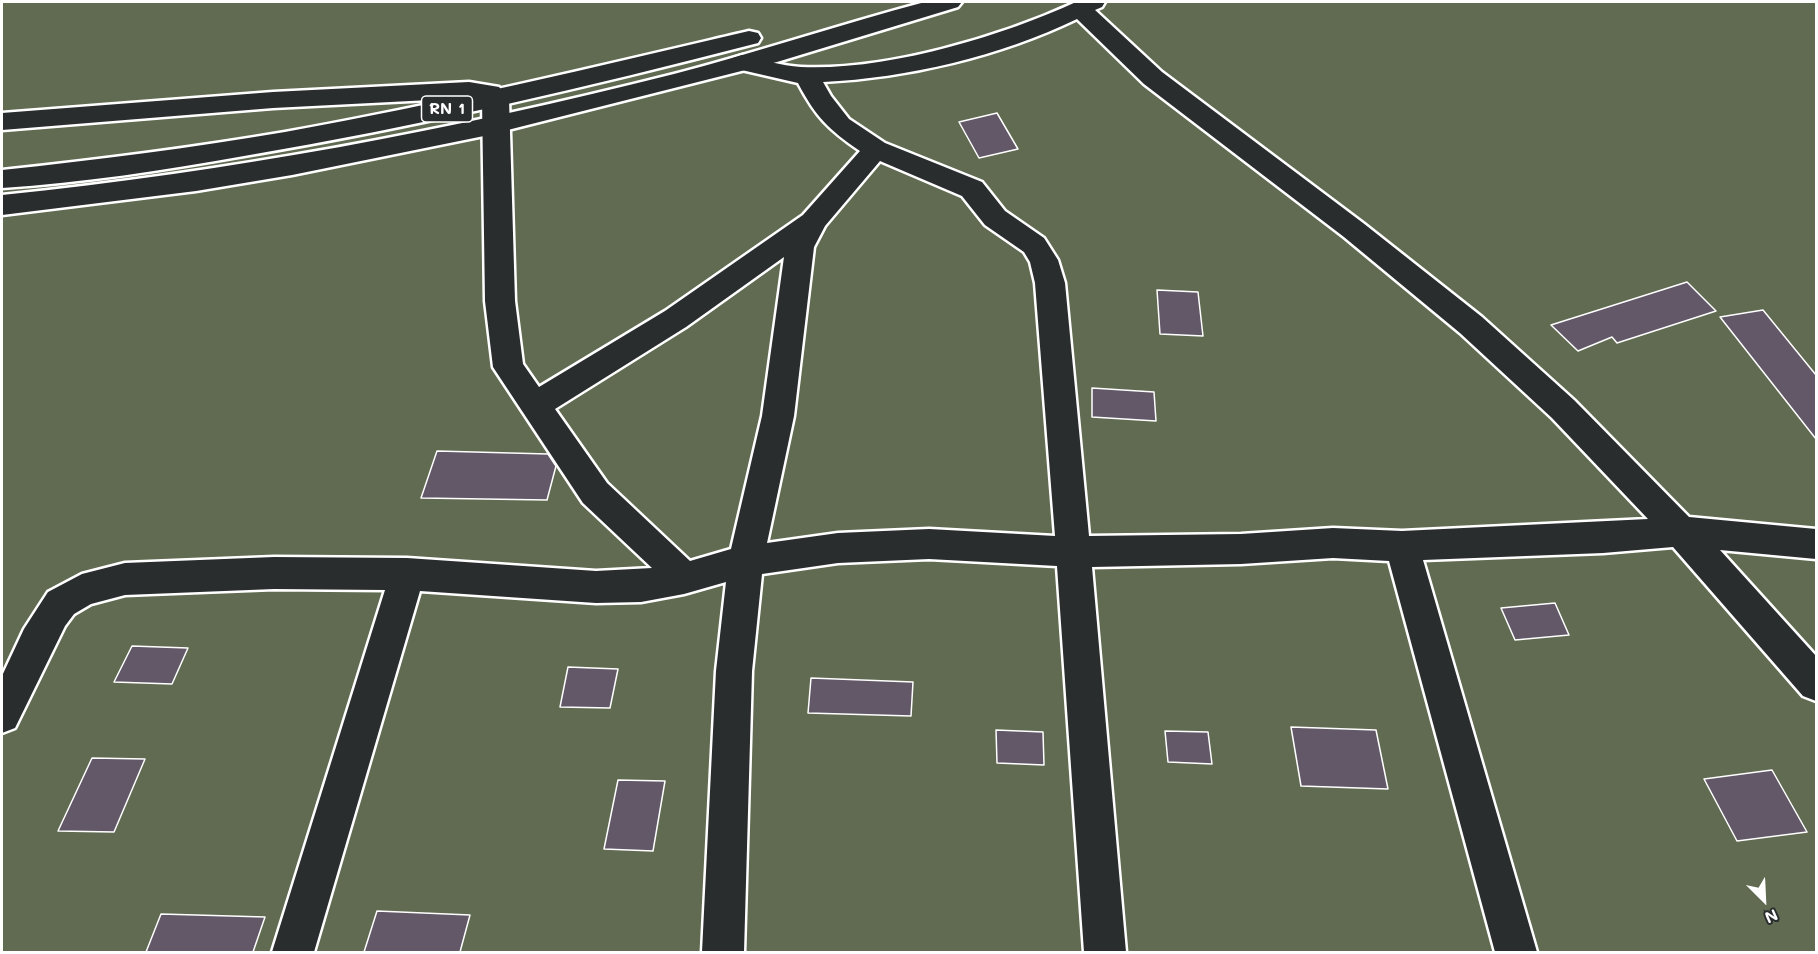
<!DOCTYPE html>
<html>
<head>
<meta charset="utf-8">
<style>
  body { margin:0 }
  #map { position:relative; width:1818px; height:954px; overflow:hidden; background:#2a2d2e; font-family:Mali,sans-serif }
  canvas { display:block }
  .frame { position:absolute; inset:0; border:3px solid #fff; pointer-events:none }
  .north { position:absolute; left:1734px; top:870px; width:60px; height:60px; -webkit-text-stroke:4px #2a2d2e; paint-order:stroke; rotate:156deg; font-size:16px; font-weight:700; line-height:24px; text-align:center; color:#fff }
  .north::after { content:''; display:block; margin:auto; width:21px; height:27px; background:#fff; clip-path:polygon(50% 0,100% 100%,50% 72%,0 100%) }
</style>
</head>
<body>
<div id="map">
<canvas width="1818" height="954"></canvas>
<div class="frame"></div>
<div class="north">N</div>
</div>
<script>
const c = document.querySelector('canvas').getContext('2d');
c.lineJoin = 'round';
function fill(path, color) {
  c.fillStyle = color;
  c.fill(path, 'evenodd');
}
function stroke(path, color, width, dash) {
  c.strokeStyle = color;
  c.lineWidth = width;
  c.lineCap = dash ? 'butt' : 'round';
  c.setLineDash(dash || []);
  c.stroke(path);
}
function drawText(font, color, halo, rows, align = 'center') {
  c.font = font + ' Mali,sans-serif';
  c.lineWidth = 5;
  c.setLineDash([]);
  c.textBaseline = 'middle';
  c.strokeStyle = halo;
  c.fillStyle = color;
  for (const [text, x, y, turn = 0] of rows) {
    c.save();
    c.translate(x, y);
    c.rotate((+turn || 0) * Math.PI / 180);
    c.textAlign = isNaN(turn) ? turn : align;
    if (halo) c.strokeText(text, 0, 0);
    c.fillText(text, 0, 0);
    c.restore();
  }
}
fill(new Path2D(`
  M2 2H1816V952H2Z`), '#606b52');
const building = new Path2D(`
  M997 113 1018 149 979 158 959 122Z
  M1687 282 1716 311 1617 343 1612 337 1578 351 1551 325Z
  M1157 290 1198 292 1203 336 1160 334Z
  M1763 310 1816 375V439L1720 317Z
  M1092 388 1154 392 1156 421 1092 417Z
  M437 451 548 454 556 466 547 500 421 498Z
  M1555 603 1569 635 1515 640 1501 608Z
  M132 646 188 648 172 684 114 682Z
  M568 667 618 669 610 708 560 707Z
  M811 678 913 682 911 716 808 713Z
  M1291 727 1376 730 1388 789 1301 786Z
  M996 730 1043 732 1044 765 997 763Z
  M1165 731 1208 732 1212 764 1168 762Z
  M92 758 145 759 114 832 58 831Z
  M1772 770 1807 832 1737 841 1704 779Z
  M618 780 665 781 653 851 604 849Z
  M377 911 470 915 460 952H364Z
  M161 914 265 917 253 952H146Z`);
fill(building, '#625867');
stroke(building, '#fff', 1.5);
const minor = new Path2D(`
  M1076 2H1105L1102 7 1095 10 1162 72 1363 223 1482 317 1574 400 1689 517 1816 529V559L1720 550 1816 656V701L1803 696 1673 547 1603 553 1423 560 1537 952H1495L1389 561 1333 558 1241 564 1092 567 1126 952H1084L1057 566 929 559 838 563 762 574 752 671 744 952H702L716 671 726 582 684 594 641 602 596 603 420 591 314 952H272L385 590 274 589 125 595 91 604 74 614 65 626 15 728 2 733V676L24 629 48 592 82 574 125 563 274 557 407 558 596 571 652 568 583 503 493 367 485 301 482 100 469 98 273 108 2 130V113L273 92 469 82 499 87 509 99 515 301 523 364 539 387 665 311 803 215 860 151C828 129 816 117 798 83L733 68 730 63 733 58 742 55C761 59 781 66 801 67 885 71 1000 37 1076 2ZM1077 19 1144 84 1344 237 1460 333 1552 418 1648 519 1402 531 1333 528 1241 534 1089 536 1065 283 1058 260 1044 238 1005 211 982 182 885 143 849 119 831 96 823 82C908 78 1000 56 1077 19ZM880 161 962 196 985 225 1024 252 1030 262 1035 283 1055 536 929 529 838 533 767 543 794 416 814 247 825 226ZM784 257 762 416 731 549 690 561 607 483 555 409 686 327Z`);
const highway = new Path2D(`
  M925 2H962L958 7 777 62 484 136 292 175 196 191 2 215V195C229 172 453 130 674 74 759 52 841 24 925 2Z
  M749 31 758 33 761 38 758 43C588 87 417 127 244 156 164 170 83 183 2 188V170C97 160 191 148 285 132 441 104 595 67 749 31Z`);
stroke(minor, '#fff', 5);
stroke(highway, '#fff', 5);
fill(minor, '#2a2d2e');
fill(highway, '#2a2d2e');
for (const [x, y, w] of [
  [447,109,51]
]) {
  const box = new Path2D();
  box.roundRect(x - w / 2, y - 13, w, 26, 4.5);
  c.fillStyle = '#2a2d2e';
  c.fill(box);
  stroke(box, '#fff', 1.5);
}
drawText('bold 16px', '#fff', null, [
  ["RN 1",447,109]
]);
</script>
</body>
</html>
